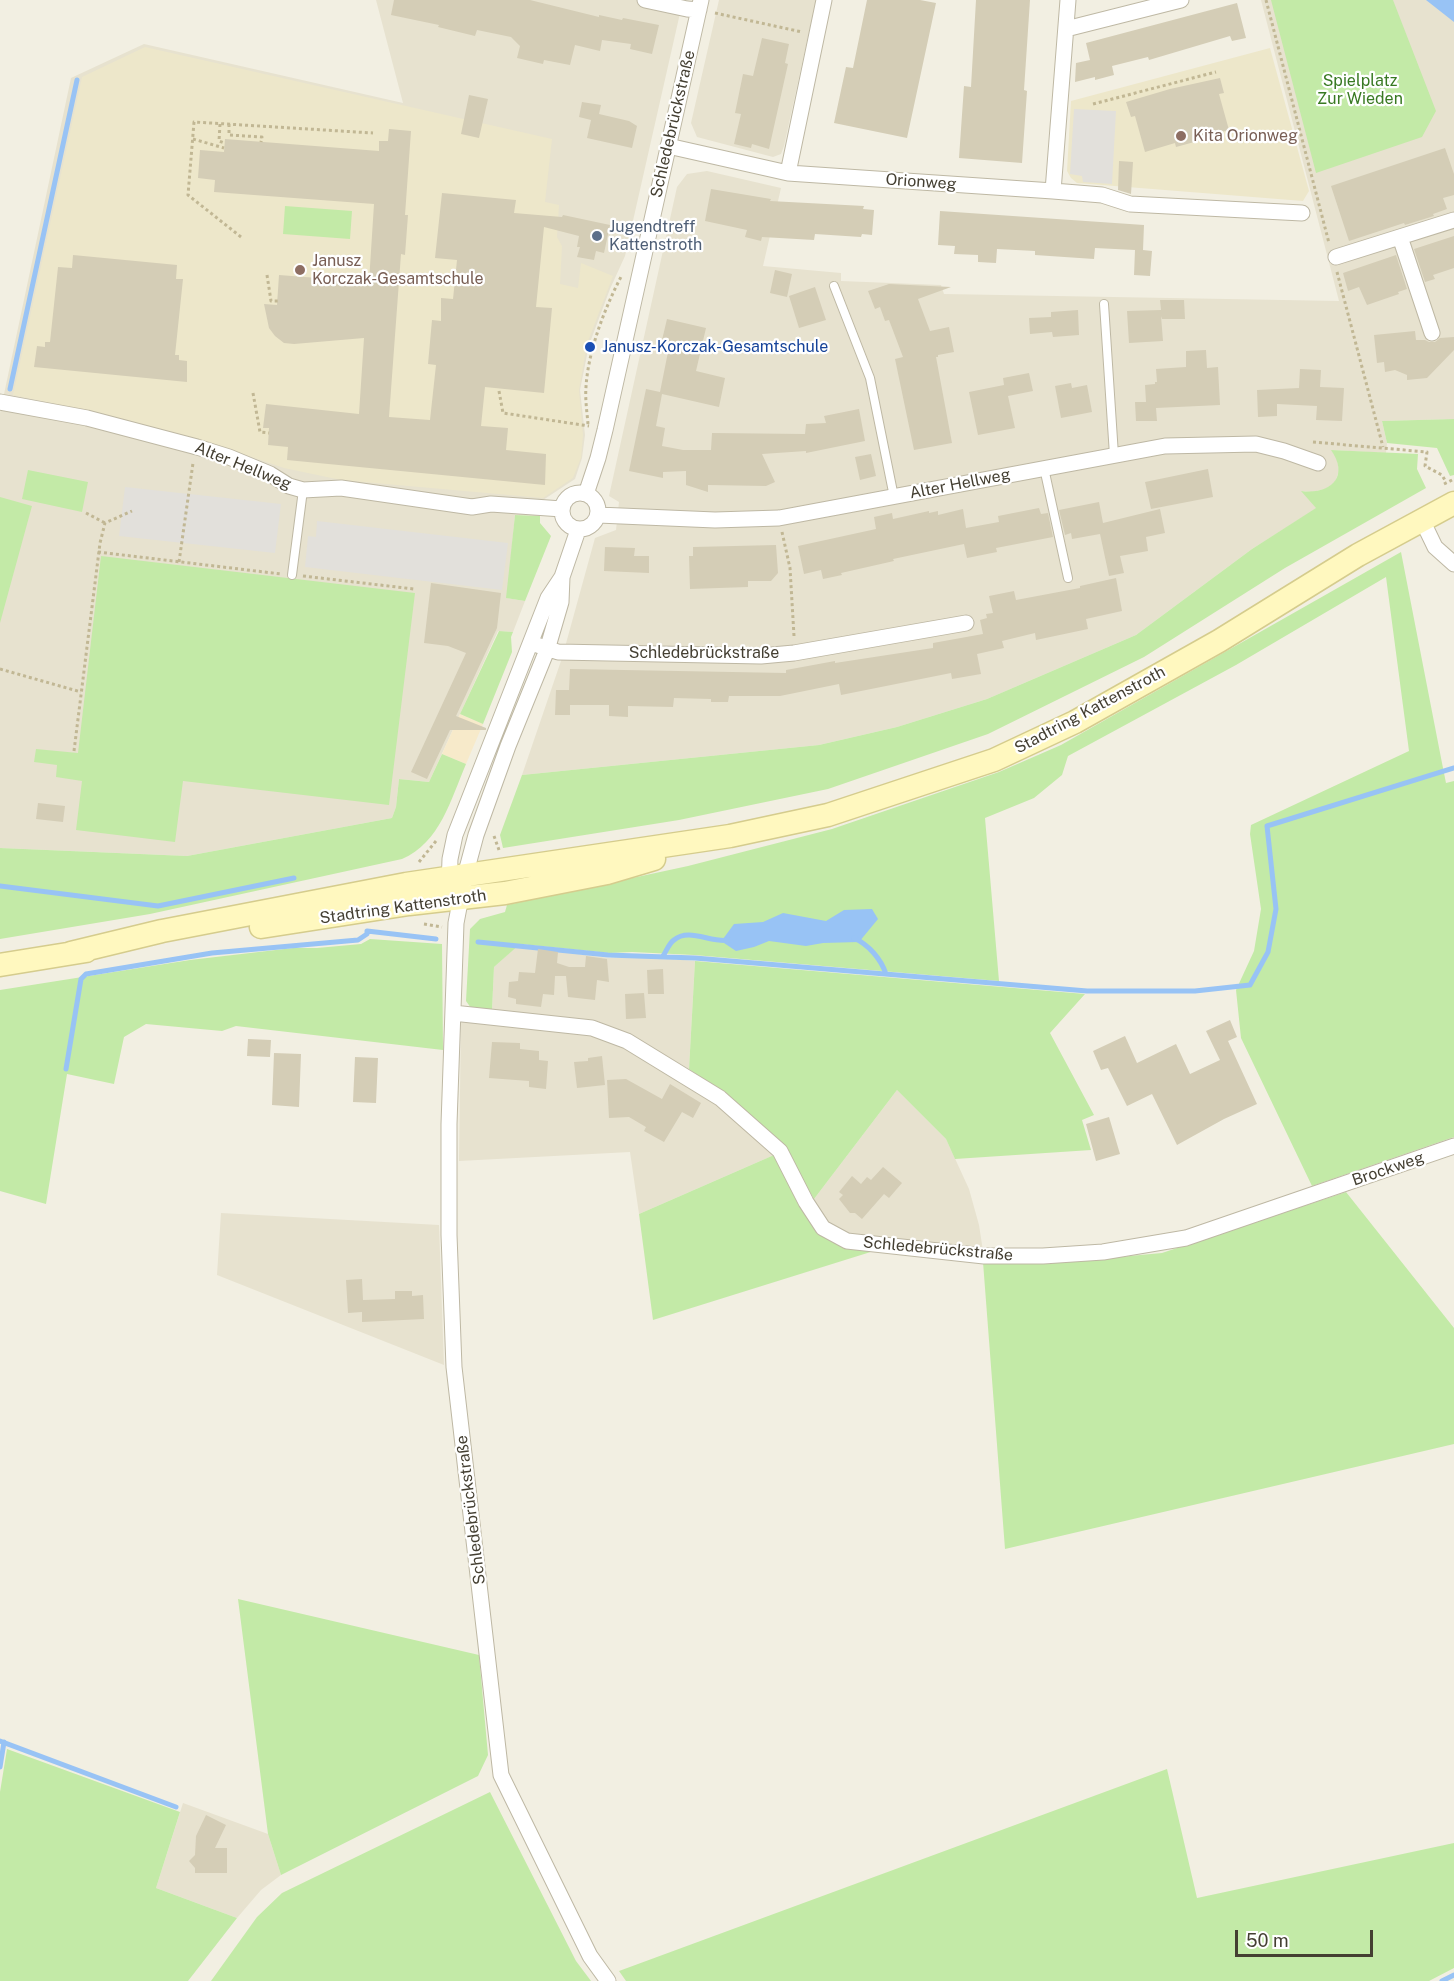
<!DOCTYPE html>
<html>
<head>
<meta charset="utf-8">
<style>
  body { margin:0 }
  #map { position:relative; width:1454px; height:1981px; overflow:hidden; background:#f2efe2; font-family:"Public Sans",sans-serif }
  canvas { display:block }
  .scale { position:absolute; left:1235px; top:1930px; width:138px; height:27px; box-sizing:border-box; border:3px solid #443f32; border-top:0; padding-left:8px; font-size:18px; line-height:21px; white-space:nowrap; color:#443f32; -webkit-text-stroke:4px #fff; paint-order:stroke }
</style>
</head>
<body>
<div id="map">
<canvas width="1454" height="1981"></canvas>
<div class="scale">50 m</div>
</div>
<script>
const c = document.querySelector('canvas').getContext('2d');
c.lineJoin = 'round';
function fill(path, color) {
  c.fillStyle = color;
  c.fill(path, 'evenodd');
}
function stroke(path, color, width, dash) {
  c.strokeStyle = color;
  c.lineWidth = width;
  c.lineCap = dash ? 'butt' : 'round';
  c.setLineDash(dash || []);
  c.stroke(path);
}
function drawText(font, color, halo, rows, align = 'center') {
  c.font = font + ' "Public Sans",sans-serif';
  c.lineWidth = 4.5;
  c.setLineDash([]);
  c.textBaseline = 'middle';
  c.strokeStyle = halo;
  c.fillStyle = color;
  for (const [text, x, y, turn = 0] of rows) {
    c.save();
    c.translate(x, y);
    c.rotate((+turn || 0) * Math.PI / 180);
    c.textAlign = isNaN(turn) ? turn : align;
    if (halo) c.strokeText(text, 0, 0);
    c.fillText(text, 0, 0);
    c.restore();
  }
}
fill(new Path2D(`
  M376 0H683L625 256 610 289 589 345 580 390 585 435 582 458 575 479 540 502V516L515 515 507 598 525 601 513 632 498 631 429 782 399 779 396 807 392 818 187 856 0 848V413L71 78 144 44 403 103Z
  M719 0H816L784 146 781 154 773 157 697 137 691 123Z
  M1261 0H1454V419L1382 421 1387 443 1386 453 1332 450 1337 459 1339 471 1335 482 1326 489 1312 492 1302 491 1317 508 1252 549 1136 635 987 699 897 727 819 745 522 775 562 658 595 538 616 530 619 502 609 496 677 187 687 174 707 171 781 188 763 266 841 273V281L941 285 944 294 1339 301Z
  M517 946 609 958 640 956 695 961 689 1069 630 1035 492 1010 494 967Z
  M461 1022 591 1034 625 1047 689 1085 719 1107 774 1155 639 1214 630 1152 459 1161Z
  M897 1090 946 1139 969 1189 979 1225 983 1251 849 1235 829 1224 814 1199Z
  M221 1213 439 1225 444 1365 217 1275Z
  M183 1803 268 1834 281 1875 261 1890 237 1918 156 1888Z`), '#e7e2cf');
fill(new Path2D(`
  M460 714 483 724 466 764 442 754Z`), '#f7eaca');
fill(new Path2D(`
  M145 47 552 139 545 202 559 205 557 237 562 246 560 284 578 288 581 263 613 276 587 344 579 390 583 435 581 458 573 478 543 498 341 480 284 468 199 439 88 411 13 395 82 77Z
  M1270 48 1309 191 1303 201 1077 183 1071 178 1067 171 1071 101Z`), '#ede7ca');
fill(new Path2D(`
  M1271 0H1393L1436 111 1422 137 1316 173Z
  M285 206 352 211 350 239 283 234Z
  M1454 419V475L1450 476 1437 448 1387 443 1382 421Z
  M1331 450 1418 454 1417 469 1426 488 1285 568 1144 657 988 734 828 789 679 820 503 848 500 835 522 775 819 745 897 727 987 699 1136 635 1252 549 1316 508 1301 491C1330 495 1350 477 1331 450Z
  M28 470 88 482 82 512 22 499Z
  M0 497 32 506 0 623Z
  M515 515 540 516V523L551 536 525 601 506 598Z
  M1401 552 1442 763 1446 783 1454 781V1137L1312 1186 1241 1038 1236 990 1254 951 1261 909 1250 834 1251 825 1409 751 1386 577 1236 665 1068 756 1062 775 1034 798 985 818 999 981 694 955 632 952 609 953 520 944 494 967 492 1010 471 1008 466 1001 470 929 480 919 505 912 507 905 688 866 832 829 999 772 1061 745Z
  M101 556 415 593 389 805 183 781 175 842 76 830 82 781 56 777 57 765 34 762 36 749 78 753Z
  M499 631 513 632 511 637 512 652 483 724 460 714Z
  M442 754 466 764C451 799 440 843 402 859L150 914 0 939V848L187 856 392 818 396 807 399 779 429 782Z
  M370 939 442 944 443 1050 236 1026 222 1031 146 1024 124 1037 114 1084 67 1074 46 1204 0 1191V990L190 960 293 948H317L361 944Z
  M695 961 1085 994 1050 1033 1094 1115 1082 1120 1091 1150 955 1159 946 1139 897 1090 814 1199 783 1146 724 1094 689 1069Z
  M774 1155 821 1234 877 1250 653 1320 639 1214Z
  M1346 1192 1454 1328V1444L1005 1549 983 1262 1043 1264 1162 1253Z
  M238 1599 479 1655 488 1755 478 1776 281 1875 268 1834Z
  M7 1749 180 1812 156 1888 237 1918 188 1981H0V1792Z
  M1167 1769 1197 1898 1454 1843V1968L1429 1981H626L619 1971Z
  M490 1792 576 1961 591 1981H211L257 1917 282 1893Z`), '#c3eaa7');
fill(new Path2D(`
  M1074 109 1116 111 1112 184 1083 182 1082 176 1070 174Z
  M125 487 281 504 275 553 119 536Z
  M317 521 508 543 502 590 305 567 308 536 316 537Z`), '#e2e0db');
fill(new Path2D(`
  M1426 0H1454V22Z
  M872 909 878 919 859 942 823 943 806 946 769 941 754 947 736 951 724 943 723 939 734 924 763 922 783 913 826 921 844 910Z`), '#98c3f5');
stroke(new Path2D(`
  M10 389 77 80
  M0 886 158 906 294 878
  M854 938C869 945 881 959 886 974
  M478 942 608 955 695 958 1087 991H1195L1250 985 1268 952 1276 909 1267 826 1454 768
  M663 956C666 952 669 943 674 940 689 927 712 944 730 940
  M66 1069 81 979 86 974 212 953 358 940 367 934V931L436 939
  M0 1741 176 1807
  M0 1767 4 1742
  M1442 1981 1454 1975`), '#98c3f5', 5);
fill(new Path2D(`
  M394 0H530L599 17V15L622 20 623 18 659 25 652 54 630 49 631 44 602 40 600 51 575 45 570 65 544 60 543 64 517 58 520 46 511 37 477 30 475 36 438 27 439 25 391 15Z
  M867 0H920L936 3 907 138 834 123 846 67 853 68Z
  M976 0H1030L1024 90 1027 91 1022 163 959 158 964 86 971 87Z
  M1237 3 1246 38 1232 41 1230 36 1149 60 1148 57 1112 66 1114 75 1095 80V77L1075 82 1076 63 1090 60 1086 43Z
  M762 38 789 44 785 63 788 64 769 149 752 144 751 148 734 144 741 114 735 113 743 74 753 76Z
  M1220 78 1224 93 1219 94 1229 130 1197 138 1198 141 1176 147 1175 143 1145 152 1135 116 1131 117 1126 102 1170 89Z
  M469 95 488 99 479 138 461 134Z
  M582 102 601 105 599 114 629 121 637 126 632 148 587 138 591 120 579 117Z
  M389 129 411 131 405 215H408L405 255 401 254 389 417 430 420 436 365 428 364 432 320 441 321V298L453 299 457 260 435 258 442 193 516 200 514 213 562 217 563 215 610 225 604 253 596 251 594 260 577 257 580 247H577L579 236 544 227 536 307 552 308 544 393 485 387 481 426 508 428 506 450 546 454 545 485 287 460 288 447 268 445 269 428H263L266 404 359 414 364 338 294 344 284 343 275 336 269 328 264 304 277 305 279 275 369 282 374 204 214 192 215 180 198 178 200 150 224 152 225 139 379 151V141H388Z
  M1445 148 1454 174V195L1443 198 1447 209 1433 214 1434 216 1405 225 1404 223 1349 241 1331 186Z
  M1119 161 1133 162 1131 194 1118 190Z
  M711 189 771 199 770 201 864 206 863 209 874 210 872 235 862 234 861 237 815 234 814 240 762 237 761 241 745 237 747 230 705 221Z
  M940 211 1144 225 1143 250 1152 251 1150 276 1134 275 1135 250 1095 248 1094 259 1035 255V251L997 249 996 263 978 262V255L954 254 955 246 938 245Z
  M1454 236V268L1433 275 1435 279 1425 282 1414 249Z
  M73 255 177 265 176 279H183L175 355H179V360L187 361V382L34 367 37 346 45 347V342H50L58 267 72 268Z
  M1396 255 1407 289 1398 292 1399 294 1367 305 1359 287 1348 291 1343 273Z
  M775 270 792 274 787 297 770 293Z
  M889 284 951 287 918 299 930 331 949 327 954 352 938 355V357H936L952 443 914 450 895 359 903 357 889 320 885 321 880 307 875 309 868 291Z
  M815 287 826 320 799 328 789 296Z
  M1160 300H1184L1185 319H1162L1161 316 1163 341 1129 343 1127 311 1161 310Z
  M1078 310 1079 335 1053 337 1052 332 1030 334 1029 318 1051 317V312Z
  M667 319 706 328 696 371 725 378 719 407 662 394 656 426 665 428 662 446 683 450H711L712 433 805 434 806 424 826 423 824 416 859 409 865 441 806 453V451L762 454 775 482 766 486 708 485V492L686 485V471L663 472V478L629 471 646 389 660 392 670 342 662 340Z
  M1415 331 1416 340H1425L1429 342H1435L1440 338 1454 337V350L1427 378 1407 380V375L1395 370 1385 372 1384 362 1377 363 1374 335Z
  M1206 350 1207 368 1218 367 1220 405 1156 408 1157 421H1136L1135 402H1146L1145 385 1155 384V382H1157L1156 369 1186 367V351Z
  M1300 369 1321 370 1320 387 1344 388 1342 421 1316 420 1317 406 1277 404V416L1258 417 1257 390 1299 388Z
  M1029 373 1033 391 1008 396 1015 428 978 435 969 392 1004 385 1003 378Z
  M1071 383 1072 388 1087 385 1092 412 1061 418 1055 386Z
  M871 454 876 476 860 480 855 457Z
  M1208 469 1213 497 1151 509 1145 482Z
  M1099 502 1103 523 1160 509 1165 533 1146 537 1148 551 1120 556 1124 573 1109 576 1100 534 1072 539 1071 533 1065 535 1059 510Z
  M1039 508 1041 514 1048 513 1053 537 996 548 997 552 967 558 964 544 893 559 894 561 841 573 842 575 823 579 821 570 804 574 798 546 876 529 874 517 892 513 893 519 929 511V513L938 511V515L963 509 966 528 999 522 998 516Z
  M776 545 778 573 771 581H748V587L690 589 689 556H693V547Z
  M605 547 635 548 634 556H649V573L604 571Z
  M1116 578 1122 611 1086 619 1088 629 1036 640 1035 633 1002 641 1004 648 977 654 981 674 952 679 951 673 841 695 839 684 780 696H729L728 702H711V699L674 698 673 707 628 706V717L609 716V705H570V715H555L556 690H569L570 669 786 673V670L835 661V663L933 648V643L983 634 980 620 987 618 986 614 993 613 989 596 1014 591 1016 600 1080 588V586Z
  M431 583 501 593 497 628 456 716 486 728V730H450L427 779 411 772 466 653 448 646 424 643Z
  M38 803 65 806 63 822 36 819Z
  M538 949 558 952 557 963 569 967H585L586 956 607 959 609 982 597 980 595 1000 568 997 566 976H555L554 995 543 994 541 1007 516 1004V999L508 997 509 982 518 981 519 972 535 973Z
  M663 969 664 994H648L647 970Z
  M644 993 646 1018 626 1019 625 994Z
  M1230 1020 1237 1037 1228 1041 1257 1104 1224 1119 1177 1145 1152 1094 1127 1106 1108 1068 1101 1070 1093 1051 1125 1036 1137 1063 1176 1044 1190 1074 1220 1060 1206 1031Z
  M248 1039 271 1040 270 1057 247 1056Z
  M492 1042 520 1043V1049L539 1051V1060L548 1061 546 1089 529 1087V1081L489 1078Z
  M274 1053 301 1054 299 1107 272 1105Z
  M602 1056 605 1085 577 1088 574 1062 588 1061V1058Z
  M355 1057 378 1058 376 1103 353 1102Z
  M626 1079 662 1099 670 1084 701 1103 693 1118 682 1112 664 1142 644 1131 646 1127 629 1117 609 1118 607 1080Z
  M1109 1117 1120 1154 1096 1161 1086 1124Z
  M883 1167 902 1183 889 1198 884 1194 862 1219 855 1213H850L839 1199 843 1195 839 1192 852 1176 861 1184 867 1177 871 1180Z
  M362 1279 363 1300 395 1299V1291H412V1296L423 1295 424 1319 362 1322V1312L348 1313 346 1280Z
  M206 1815 226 1825 215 1848H227V1873H195V1868L189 1861 195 1855 196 1836Z`), '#d4cdb6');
const service = new Path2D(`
  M834 286 870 378 894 497
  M1104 304 1114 455
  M1044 468 1068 578
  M292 575 303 490`);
const minor = new Path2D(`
  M645 0 687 9 699 10
  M1066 29 1181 0
  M668 146 788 173 1053 191 1068 0
  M788 173 824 0
  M1053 191 1102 195 1130 204 1302 213
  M1400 237 1432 333
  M1336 257 1454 220
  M0 402 87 418 197 447 229 457 270 474 289 486 303 490 341 488 472 507 491 504 562 509
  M562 511a18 18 0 1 1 36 0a18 18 0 1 1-36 0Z
  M586 494 598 458 605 430 701 0
  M598 515 715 520 779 518 1165 446 1256 444 1284 451 1318 463
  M1422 520 1435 547 1454 564
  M562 577 561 602 547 650 508 746 476 835 465 876 456 923 449 1124V1235L454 1367 501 1775 590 1956 608 1981
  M531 643 558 652 761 656 794 653 966 623
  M449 886 450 859 455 835 548 598 562 577 578 530
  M453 1013 592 1028 627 1041 720 1098 780 1151 806 1202 823 1228 847 1241 984 1256H1043L1103 1252 1186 1238 1454 1146`);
const secondary = new Path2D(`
  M261 927 409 904 505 893 607 873 654 859
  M71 953 162 931 406 884 730 836 828 815 994 760 1075 722 1219 641 1358 555 1454 503
  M0 965 86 951`);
stroke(service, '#beb8a4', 10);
stroke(minor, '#beb8a4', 17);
stroke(secondary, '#d5cc8d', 25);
stroke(new Path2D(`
  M1266 0 1329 243
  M715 13 802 32
  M1093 104 1216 72
  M220 124 219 141 224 143
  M229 124V135L262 137 261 142
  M193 139 224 148
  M241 237 188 195 194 122 373 133
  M1337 272 1383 447
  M267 275 271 301H278
  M499 391 503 413 589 426
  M253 393 260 432 269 433
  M588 424C587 412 585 399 586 387 588 351 605 307 622 275
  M1313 442 1427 452 1425 466 1442 475 1446 482
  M1444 484 1454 479
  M86 513 105 523
  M782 532 790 568 794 636
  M98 552 281 574
  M179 562 193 463
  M303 576 414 589
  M0 669 81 692
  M74 751 100 543 105 523 132 511
  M494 836 499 850
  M419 862 436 841
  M424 924 442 927`), '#c1b794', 3, [3, 3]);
stroke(service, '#fff', 8);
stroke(minor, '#fff', 15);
stroke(secondary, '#fff8bf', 22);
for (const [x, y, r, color] of [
  [1181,136,6,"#8d6e63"],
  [597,236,6,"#5c6f8a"],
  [300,270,6,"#8d6e63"],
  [590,347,6,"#1a4fb4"]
]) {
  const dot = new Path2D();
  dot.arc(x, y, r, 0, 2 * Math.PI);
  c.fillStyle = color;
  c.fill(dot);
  stroke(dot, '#fff', 2);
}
drawText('16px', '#387922', '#fff', [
  ["Spielplatz",1360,81],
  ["Zur Wieden",1360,99]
]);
drawText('16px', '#443f32', '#fff', [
  ["Schledebrückstraße",673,124,-77],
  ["Orionweg",921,182,4],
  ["Alter Hellweg",243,466,22],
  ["Alter Hellweg",960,484,-11],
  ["Schledebrückstraße",704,653],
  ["Stadtring Kattenstroth",1090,710,-28],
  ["Stadtring Kattenstroth",403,907,-8],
  ["Brockweg",1388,1169,-19],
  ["Schledebrückstraße",938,1249,5],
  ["Schledebrückstraße",471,1510,-97]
]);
drawText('16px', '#785e54', '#fff', [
  ["Kita Orionweg",1193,136],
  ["Janusz",312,261],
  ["Korczak-Gesamtschule",312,279]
], 'left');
drawText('16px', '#4e5e75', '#fff', [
  ["Jugendtreff",609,227],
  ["Kattenstroth",609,245]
], 'left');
drawText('16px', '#164399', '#fff', [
  ["Janusz-Korczak-Gesamtschule",602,347]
], 'left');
</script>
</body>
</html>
